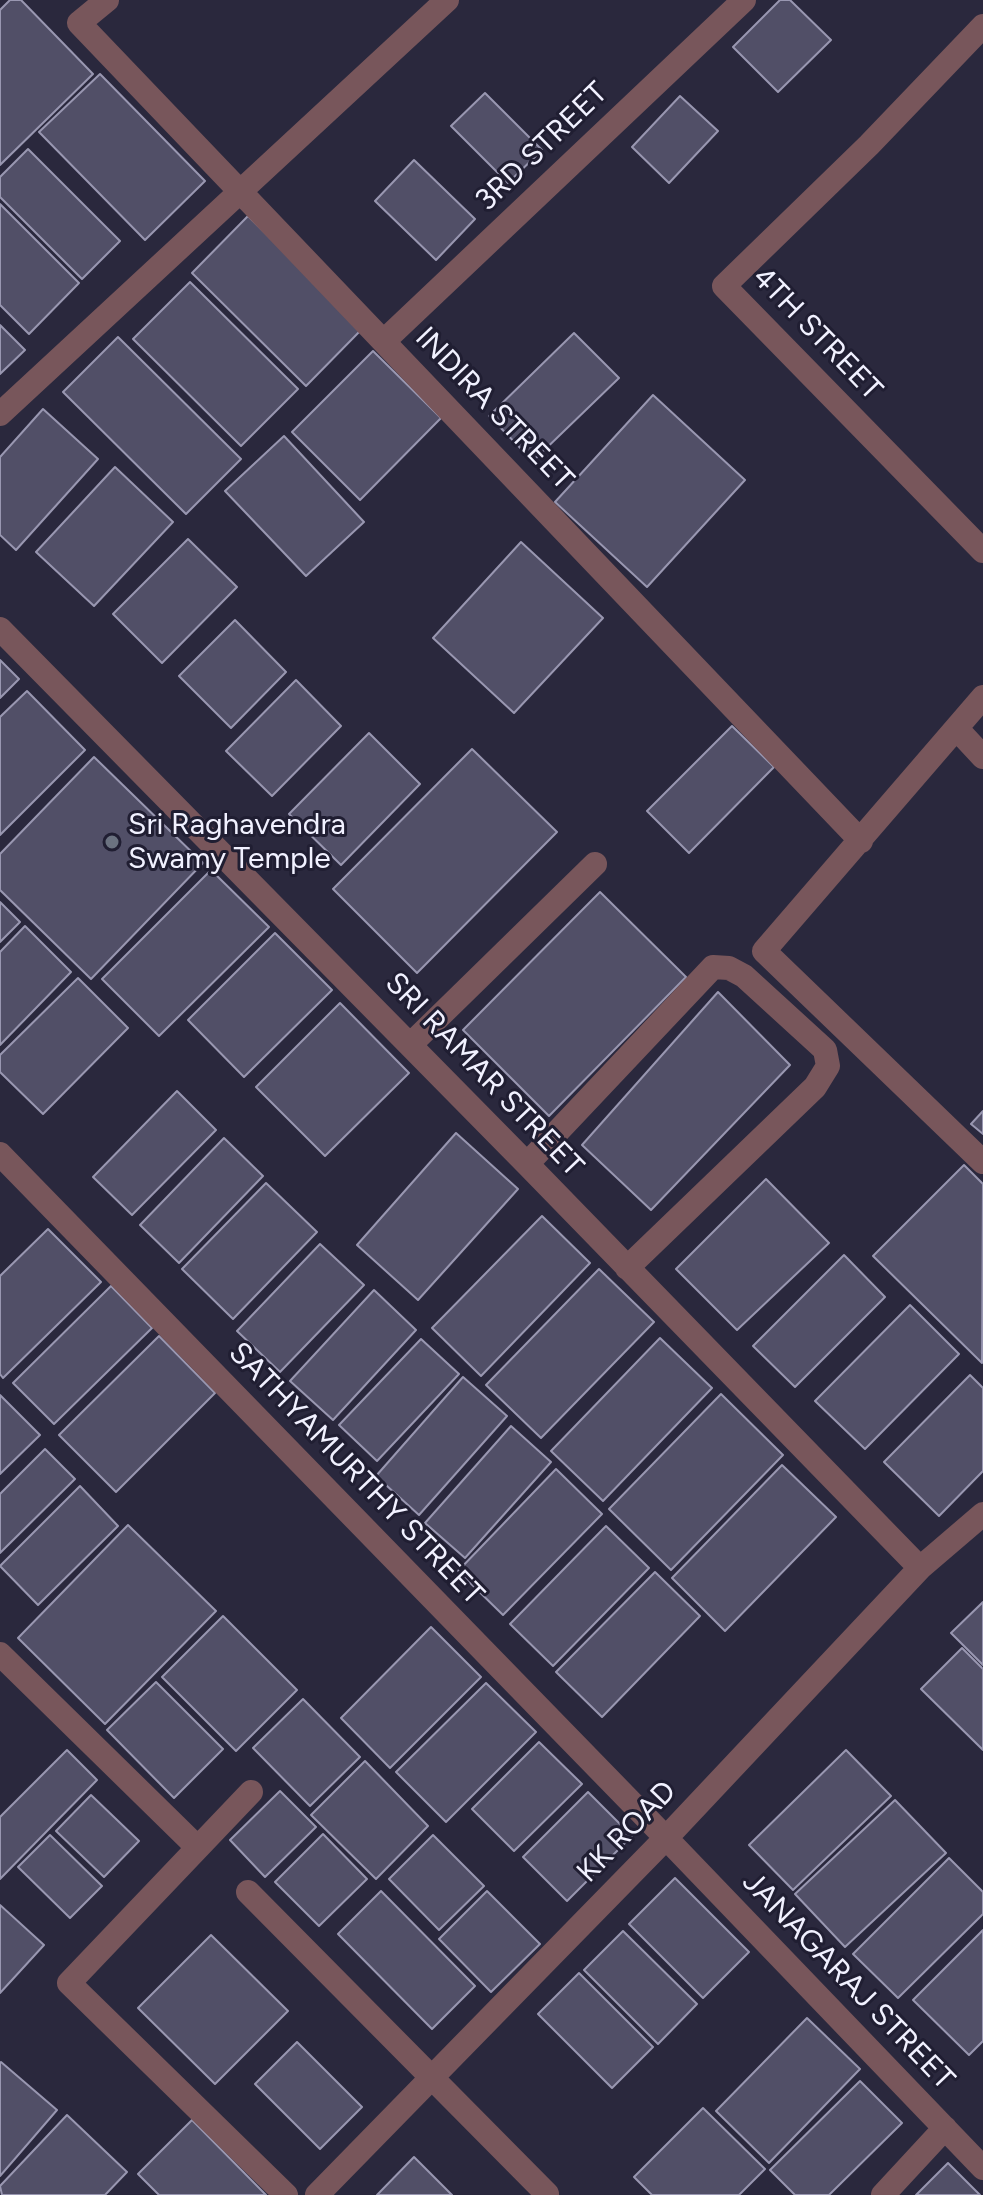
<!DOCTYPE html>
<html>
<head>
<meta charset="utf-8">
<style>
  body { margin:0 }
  canvas { display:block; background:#2a283d }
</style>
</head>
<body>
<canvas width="983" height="2195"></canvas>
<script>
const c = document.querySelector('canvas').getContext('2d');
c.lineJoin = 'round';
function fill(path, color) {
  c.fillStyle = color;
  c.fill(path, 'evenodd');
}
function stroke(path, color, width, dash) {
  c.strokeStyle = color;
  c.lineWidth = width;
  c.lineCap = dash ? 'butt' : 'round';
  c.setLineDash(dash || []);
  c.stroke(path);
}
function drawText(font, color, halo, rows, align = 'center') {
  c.font = font + ' Figtree,sans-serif';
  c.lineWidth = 6;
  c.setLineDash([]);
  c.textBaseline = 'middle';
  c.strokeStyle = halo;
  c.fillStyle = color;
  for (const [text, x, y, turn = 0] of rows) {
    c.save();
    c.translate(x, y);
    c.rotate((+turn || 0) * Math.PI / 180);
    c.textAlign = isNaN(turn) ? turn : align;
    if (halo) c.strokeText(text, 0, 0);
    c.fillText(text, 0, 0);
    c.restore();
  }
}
const building = new Path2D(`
  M10 0H21L93 74 0 165V10Z
  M780 0H790L831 40 778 92 733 47Z
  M100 74 205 181 145 240 39 132Z
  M485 93 542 150 508 183 451 126Z
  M680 96 718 131 669 183 632 147Z
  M28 149 120 241 82 279 0 197V177Z
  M414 160 475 219 436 260 375 201Z
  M0 204 79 283 29 334 0 305Z
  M248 216 362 329 306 386 192 273Z
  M190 282 298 389 241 446 133 339Z
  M0 325 25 350 0 374Z
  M574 333 619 378 533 461 489 416Z
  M118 337 241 459 186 514 63 392Z
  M373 351 441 418 360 500 292 432Z
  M653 395 745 480 647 587 555 502Z
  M43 409 98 459 16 550 0 535V457Z
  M284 436 364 522 306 576 225 491Z
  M115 467 173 522 94 606 36 552Z
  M188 539 237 587 162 663 113 614Z
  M521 542 603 618 514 713 433 638Z
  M235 620 286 672 231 728 179 676Z
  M0 660 19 679 0 698Z
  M296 680 341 726 272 796 226 751Z
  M27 691 85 750 0 835V717Z
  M732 726 774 767 689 853 647 811Z
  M369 733 420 784 341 865 289 814Z
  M472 749 557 832 417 973 333 889Z
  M94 757 203 863 91 979 0 890V854Z
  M211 870 269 927 159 1036 102 979Z
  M600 892 686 977 549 1116 463 1030Z
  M0 902 20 922 0 942Z
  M25 926 71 972 0 1045V952Z
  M275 933 332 990 244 1077 188 1020Z
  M78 978 128 1028 43 1114 0 1072V1055Z
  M718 992 790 1065 651 1210 582 1145Z
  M340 1003 409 1073 325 1156 256 1087Z
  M177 1091 216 1130 132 1215 93 1177Z
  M983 1111V1134L971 1124Z
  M456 1133 518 1189 418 1300 357 1245Z
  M224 1138 263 1176 179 1263 140 1225Z
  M964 1165 983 1184 982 1363 873 1256Z
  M766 1179 829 1243 737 1330 676 1269Z
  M266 1183 317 1232 233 1319 182 1269Z
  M542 1216 590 1263 481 1376 432 1328Z
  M48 1229 101 1282 3 1378 0 1374V1276Z
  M320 1244 364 1285 280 1372 237 1331Z
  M844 1255 885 1297 795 1387 753 1346Z
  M599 1269 654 1322 541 1438 486 1385Z
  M111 1286 152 1328 54 1424 13 1383Z
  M374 1290 416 1330 333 1420 290 1381Z
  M910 1305 959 1354 865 1449 815 1401Z
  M159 1336 215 1393 116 1492 59 1435Z
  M660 1338 712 1388 603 1501 551 1451Z
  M421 1339 459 1374 377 1461 339 1425Z
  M970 1375 983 1388V1471L939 1516 884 1462Z
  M463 1377 507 1416 419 1515 376 1476Z
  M721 1394 783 1455 671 1570 609 1509Z
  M0 1395 40 1435 0 1474Z
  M511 1426 551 1462 465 1558 425 1523Z
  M45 1449 75 1479 0 1553V1494Z
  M782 1465 836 1517 725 1631 672 1578Z
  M556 1469 602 1514 503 1615 458 1571Z
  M80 1486 118 1526 38 1605 0 1566Z
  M128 1525 216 1611 105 1724 18 1638Z
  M606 1526 649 1568 553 1666 510 1624Z
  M655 1572 700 1616 602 1717 556 1672Z
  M983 1602V1665L951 1633Z
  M223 1616 297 1690 236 1751 162 1677Z
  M431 1627 481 1677 390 1768 341 1718Z
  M962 1648 983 1669V1750L921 1689Z
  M156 1682 223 1749 174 1798 107 1730Z
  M486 1683 536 1732 446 1822 396 1772Z
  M303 1699 360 1757 310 1806 253 1748Z
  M539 1742 582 1784 514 1851 472 1809Z
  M67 1750 97 1780 0 1879V1817Z
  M846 1750 891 1796 793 1890 749 1845Z
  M365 1761 428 1826 376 1879 311 1815Z
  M280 1791 316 1827 265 1877 230 1840Z
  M588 1792 632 1836 567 1901 523 1857Z
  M91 1795 139 1841 104 1877 56 1831Z
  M895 1800 946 1853 845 1947 795 1894Z
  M323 1834 367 1879 319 1926 275 1882Z
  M50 1835 102 1886 70 1918 18 1867Z
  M433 1835 484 1886 439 1930 389 1879Z
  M949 1858 983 1892V1914L898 1998 853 1954Z
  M675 1878 749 1952 703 1998 629 1924Z
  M381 1891 475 1986 432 2029 338 1934Z
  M487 1891 540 1944 491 1992 439 1939Z
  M0 1905 44 1945 0 1993Z
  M983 1930V2041L969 2055 913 2000Z
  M623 1931 697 2004 658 2044 584 1970Z
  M211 1935 288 2011 215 2084 138 2008Z
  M579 1973 653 2047 612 2088 538 2014Z
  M807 2018 860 2069 769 2163 716 2111Z
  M297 2042 362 2107 320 2149 255 2084Z
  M1 2062 57 2110 0 2176V2063Z
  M860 2081 902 2123 829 2195H795L770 2170Z
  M703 2108 765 2169 739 2195H652L634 2177Z
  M67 2115 127 2172 105 2195H2L0 2186Z
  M192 2120 266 2195H159L138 2174Z
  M414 2157 452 2195H377Z
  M948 2163 980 2195H916Z`);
fill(building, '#514f67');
stroke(building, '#9997b1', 2);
stroke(new Path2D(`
  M107 0 79 23 861 841
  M983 26 869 145 724 286 983 551
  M384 341 744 0
  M0 414 447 0
  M0 629 527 1164 920 1568
  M983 697 764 951 983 1162
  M957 729 983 757
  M410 1045 595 864
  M0 1154 666 1838 983 2168
  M527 1164 713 967 729 968 744 976 825 1050 828 1066 815 1087 627 1268
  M0 1654 197 1847
  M251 1792 69 1983 286 2195
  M248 1892 547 2194
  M317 2195 666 1838 920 1568 983 1514
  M883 2195 945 2128`), '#78565b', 24);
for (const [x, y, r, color] of [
  [112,842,8,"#6b7280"]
]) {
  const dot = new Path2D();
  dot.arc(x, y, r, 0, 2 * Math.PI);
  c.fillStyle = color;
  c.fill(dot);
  stroke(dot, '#201e32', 3);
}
drawText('30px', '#f1f1ff', '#201e32', [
  ["3RD STREET",542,147,-44],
  ["4TH STREET",817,334,46],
  ["INDIRA STREET",494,409,46],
  ["SRI RAMAR STREET",484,1075,46],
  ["SATHYAMURTHY STREET",356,1474,46],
  ["KK ROAD",627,1832,-46],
  ["JANAGARAJ STREET",848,1981,46]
]);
drawText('30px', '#f1f1ff', '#201e32', [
  ["Sri Raghavendra",128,825],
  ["Swamy Temple",128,859]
], 'left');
</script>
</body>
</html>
